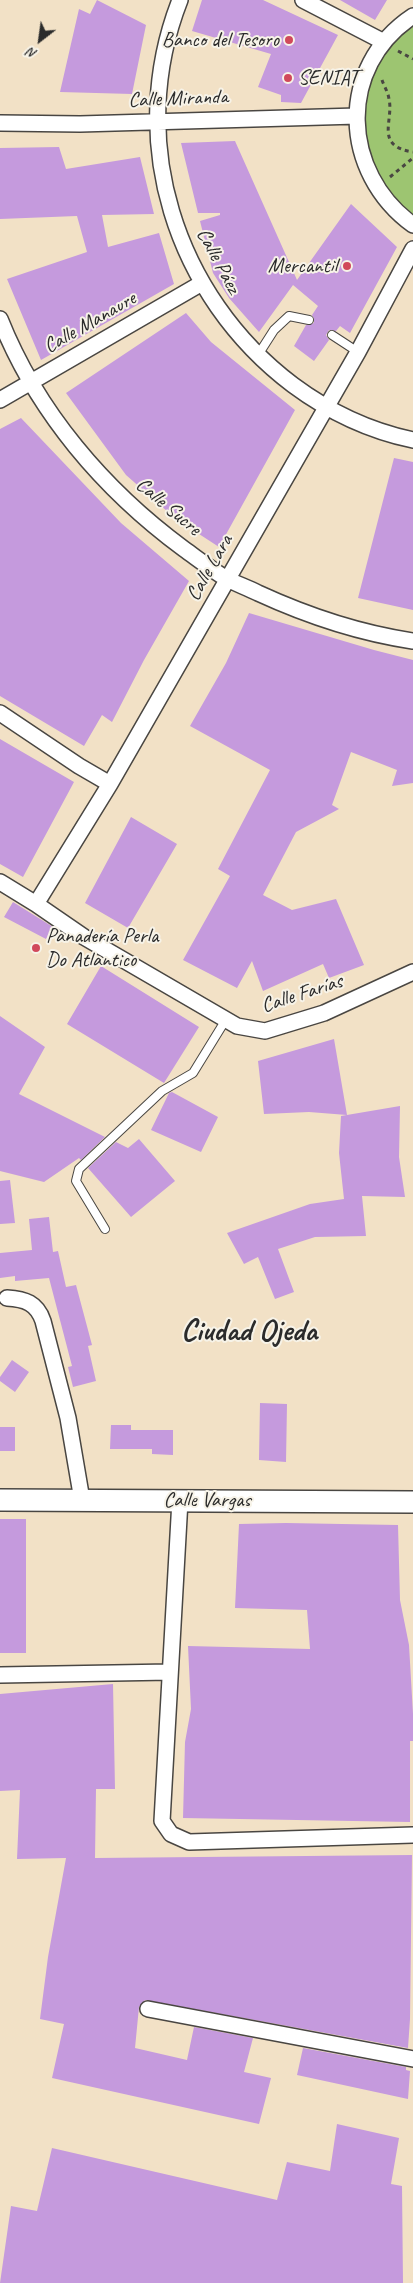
<!DOCTYPE html>
<html>
<head>
<meta charset="utf-8">
<style>
  body { margin:0 }
  #map { position:relative; width:413px; height:2283px; overflow:hidden; background:#f2e1c6; font-family:Caveat,sans-serif }
  canvas { display:block }
  .north { position:absolute; left:15px; top:15px; width:50px; height:50px; -webkit-text-stroke:4px #f7f3e8; paint-order:stroke; rotate:210deg; font-size:14px; font-weight:700; line-height:20px; text-align:center; color:#2b2b2b }
  .north::after { content:''; display:block; margin:auto; width:18px; height:22px; background:#2b2b2b; clip-path:polygon(50% 0,100% 100%,50% 72%,0 100%) }
</style>
</head>
<body>
<div id="map">
<canvas width="413" height="2283"></canvas>
<div class="north">N</div>
</div>
<script>
const c = document.querySelector('canvas').getContext('2d');
c.lineJoin = 'round';
function fill(path, color) {
  c.fillStyle = color;
  c.fill(path, 'evenodd');
}
function stroke(path, color, width, dash) {
  c.strokeStyle = color;
  c.lineWidth = width;
  c.lineCap = dash ? 'butt' : 'round';
  c.setLineDash(dash || []);
  c.stroke(path);
}
function drawText(font, color, halo, rows, align = 'center') {
  c.font = font + ' Caveat,sans-serif';
  c.lineWidth = 4;
  c.setLineDash([]);
  c.textBaseline = 'middle';
  c.strokeStyle = halo;
  c.fillStyle = color;
  for (const [text, x, y, turn = 0] of rows) {
    c.save();
    c.translate(x, y);
    c.rotate((+turn || 0) * Math.PI / 180);
    c.textAlign = isNaN(turn) ? turn : align;
    if (halo) c.strokeText(text, 0, 0);
    c.fillText(text, 0, 0);
    c.restore();
  }
}
fill(new Path2D(`
  M413 16V225L399 215 359 143 365 77Z`), '#9dc571');
fill(new Path2D(`
  M97 0 146 25 132 94 60 92 79 9 90 14Z
  M202 0H263L338 35 301 103 281 102V95L258 87 271 54 192 31Z
  M340 0H387L375 20Z
  M235 141 297 280 351 204 397 247 350 333 340 326 336 331 329 330 326 335 329 340 314 361 294 346 306 325 314 323V319L312 315 318 306 293 285 259 332 229 298 213 273 200 221 220 215V213H198L181 143Z
  M59 147 66 169 140 157 154 214 102 215 108 247 159 233 174 284 41 360 7 279 87 252 77 216 0 219V148Z
  M186 313 211 342 295 410 219 547 176 519 126 475 66 393Z
  M21 418 121 523 189 581 144 660 112 722 102 715 84 746 0 696V429Z
  M394 458 413 462V610L358 598Z
  M249 613 374 650 413 660V783L392 786 397 770 351 752 332 805 339 809 296 832 263 895 292 910 336 899 364 965 329 978 323 964 263 991 252 961 237 988 183 960 230 876 218 869 270 770 190 726 226 663Z
  M0 739 74 782 23 877 0 864Z
  M131 817 177 844 128 928 85 903Z
  M13 902 53 927 46 939 4 917Z
  M101 966 199 1027 164 1083 67 1024Z
  M0 1016 45 1047 19 1094 105 1137 81 1160 79 1158 44 1182 0 1171Z
  M334 1039 347 1115 309 1112 264 1114 258 1061Z
  M172 1092 218 1117 201 1152 151 1130 169 1093Z
  M400 1106 399 1157 405 1197 362 1196 366 1236 315 1237 278 1249 294 1292 275 1299 258 1257 244 1264 227 1233 310 1204 344 1199 339 1153 341 1116Z
  M139 1139 175 1181 131 1217 88 1168 116 1142 128 1148Z
  M10 1180 15 1223 0 1224V1181Z
  M49 1217 53 1252 58 1251 66 1287 76 1285 92 1345 88 1346 96 1381 73 1387 68 1367 72 1366 49 1278 15 1281V1276L0 1278V1253L32 1250 29 1219Z
  M12 1360 29 1372 15 1392 0 1381V1377Z
  M260 1403 287 1404 286 1462 259 1460Z
  M111 1425H131V1430H173V1455L152 1454V1449H110Z
  M0 1427H15V1451H0Z
  M0 1519H26V1653H0Z
  M286 1523 398 1525 400 1600 409 1645 413 1714V1741H410V1822L183 1818 185 1742 191 1709 188 1646 310 1649 307 1610 235 1608 239 1524Z
  M113 1684 115 1789H96L95 1858 412 1855 410 2019 408 2048 145 2000 139 2007 135 2048 187 2060 194 2027 253 2038 244 2072 271 2078 259 2124 52 2078 64 2024 40 2019 48 1957 66 1858 17 1859 20 1790 0 1791V1694Z
  M303 2048 406 2067V2070L410 2071 408 2099 297 2075Z
  M337 2124 399 2138 391 2184 402 2186 403 2283H0L11 2206 37 2211 52 2148 277 2200 287 2162 330 2171Z`), '#c59add');
const lane = new Path2D(`
  M332 335 358 352
  M258 355 274 330 289 316 309 320
  M105 1229 76 1181 79 1169 162 1091 193 1073 225 1021`);
const street = new Path2D(`
  M180 0C125 140 175 296 293 385 328 411 370 431 413 440
  M303 0 384 42
  M413 16C336 67 341 173 413 225
  M0 123 80 124 357 116
  M0 319C37 412 104 490 184 549 198 559 212 570 227 579 237 584 248 588 258 593 308 616 359 633 413 641
  M0 400 202 283
  M0 713 79 766 110 784
  M0 882 36 904 84 937 237 1026 265 1031 324 1013 413 972
  M36 904 110 784 358 352 413 249
  M7 1298C25 1299 37 1303 43 1321L68 1418 82 1500
  M180 1500 162 1821 171 1834 189 1842 413 1835
  M0 1675 170 1672
  M148 2009 413 2059`);
const secondary = new Path2D(`
  M0 1500 413 1502`);
stroke(lane, '#494642', 10);
stroke(street, '#494642', 18);
stroke(secondary, '#494642', 24);
stroke(new Path2D(`
  M398 51 413 59
  M382 80C384 86 388 92 389 99 394 121 374 146 413 152
  M390 177 413 158`), '#494642', 3, [4, 4]);
stroke(lane, '#fff', 8);
stroke(street, '#fff', 15);
stroke(secondary, '#fff', 21);
for (const [x, y, r, color] of [
  [289,40,5,"#d1495b"],
  [288,78,5,"#d1495b"],
  [347,266,5,"#d1495b"],
  [36,948,5,"#d1495b"]
]) {
  const dot = new Path2D();
  dot.arc(x, y, r, 0, 2 * Math.PI);
  c.fillStyle = color;
  c.fill(dot);
  stroke(dot, '#f7f3e8', 2);
}
drawText('21px', '#2b2b2b', '#f7f3e8', [
  ["Banco del Tesoro",279,40],
  ["SENIAT",298,78,"left"],
  ["Mercantil",337,266],
  ["Panadería Perla",46,936,"left"],
  ["Do Atlantico",46,960,"left"]
], 'right');
drawText('21px', '#2b2b2b', '#f7f3e8', [
  ["Calle Miranda",178,99,-2],
  ["Calle Páez",218,261,62],
  ["Calle Manaure",90,323,-30],
  ["Calle Sucre",168,507,40],
  ["Calle Lara",210,568,-60],
  ["Calle Farías",302,994,-18],
  ["Calle Vargas",207,1500]
]);
drawText('bold 31px', '#2b2b2b', '#f7f3e8', [
  ["Ciudad Ojeda",249,1332]
]);
</script>
</body>
</html>
